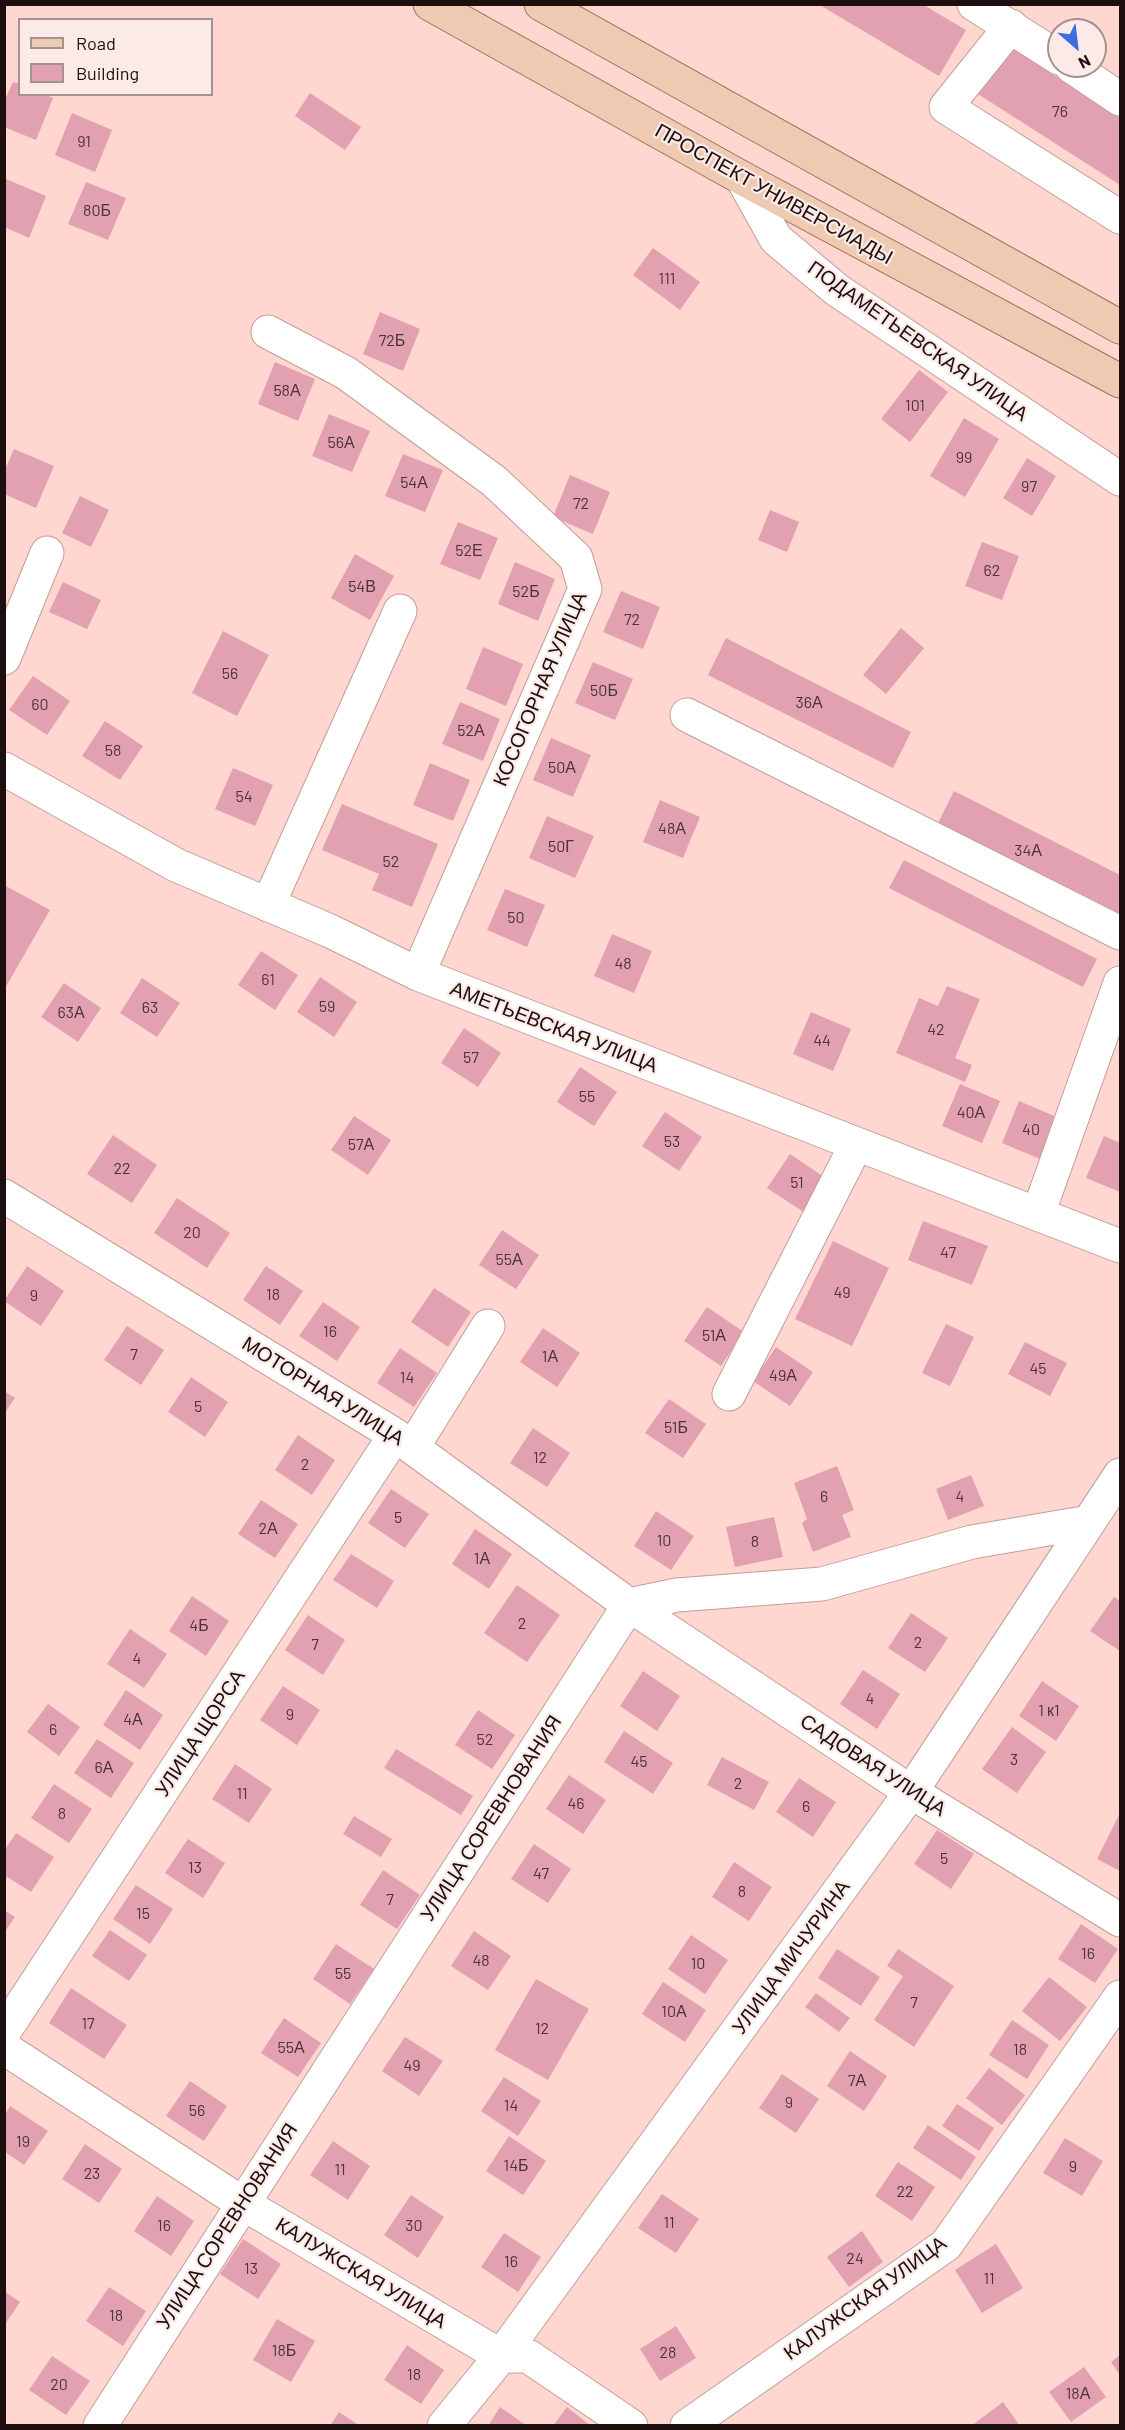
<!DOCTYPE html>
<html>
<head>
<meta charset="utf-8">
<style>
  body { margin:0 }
  #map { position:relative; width:1125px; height:2430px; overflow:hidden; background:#ffd6d0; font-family:Barlow,sans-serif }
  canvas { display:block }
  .frame { position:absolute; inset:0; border:6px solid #1c0f0d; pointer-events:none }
  .legend { position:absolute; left:18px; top:18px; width:195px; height:78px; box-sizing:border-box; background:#fbeae7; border:2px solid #a29290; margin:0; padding:8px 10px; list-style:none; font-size:18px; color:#1c0f0d }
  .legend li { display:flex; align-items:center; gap:12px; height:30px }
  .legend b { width:30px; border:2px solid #a29290 }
  .north { position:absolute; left:1047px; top:18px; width:60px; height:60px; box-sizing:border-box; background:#fbeae7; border:2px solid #a29290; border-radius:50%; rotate:152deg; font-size:16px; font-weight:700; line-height:24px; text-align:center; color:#1c0f0d }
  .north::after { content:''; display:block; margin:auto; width:21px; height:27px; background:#3d6edf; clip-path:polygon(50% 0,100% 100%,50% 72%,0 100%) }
</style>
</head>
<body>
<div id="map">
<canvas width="1125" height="2430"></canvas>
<div class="frame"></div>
<ul class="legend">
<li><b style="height:8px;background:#efcab2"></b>Road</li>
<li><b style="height:16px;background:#e2a1b1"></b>Building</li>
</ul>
<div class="north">N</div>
</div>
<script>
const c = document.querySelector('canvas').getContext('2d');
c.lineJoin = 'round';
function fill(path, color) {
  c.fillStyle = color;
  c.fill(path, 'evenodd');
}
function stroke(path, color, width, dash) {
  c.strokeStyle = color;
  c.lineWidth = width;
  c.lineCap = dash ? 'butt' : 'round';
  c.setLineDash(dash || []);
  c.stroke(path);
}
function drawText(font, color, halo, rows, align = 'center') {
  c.font = font + ' Barlow,sans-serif';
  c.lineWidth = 4.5;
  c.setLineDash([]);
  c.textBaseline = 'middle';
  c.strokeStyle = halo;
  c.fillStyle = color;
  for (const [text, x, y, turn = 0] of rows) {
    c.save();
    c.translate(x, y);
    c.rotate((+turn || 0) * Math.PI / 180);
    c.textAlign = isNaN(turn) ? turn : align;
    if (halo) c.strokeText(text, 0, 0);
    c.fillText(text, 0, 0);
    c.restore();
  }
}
fill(new Path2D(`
  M818 4H922L966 30 939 76Z
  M1009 46 1120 117V185L978 94Z
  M13 82 20 84V94H44L53 98 36 140 4 127V102Z
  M310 93 361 127 345 150 295 116Z
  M72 113 112 130 95 172 55 155Z
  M6 179 46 196 29 238 4 227Z
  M86 182 126 198 108 240 68 224Z
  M653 248 700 282 680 310 633 275Z
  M380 312 420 329 403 371 363 354Z
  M275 362 315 379 298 421 258 404Z
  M919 370 948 392 910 442 881 419Z
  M329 414 370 431 352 472 312 456Z
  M964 418 999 439 965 497 930 476Z
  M14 449 54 466 36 508 4 494V472Z
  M403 454 443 470 425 512 385 496Z
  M1027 458 1056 476 1032 516 1003 498Z
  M570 475 610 492 593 534 553 517Z
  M80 496 109 510 91 547 62 533Z
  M770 510 799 522 787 552 758 540Z
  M458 522 498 538 480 580 440 564Z
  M982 542 1019 556 1002 600 965 586Z
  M355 554 394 576 370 620 331 598Z
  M515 562 555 579 538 621 498 604Z
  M63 582 101 600 87 629 49 612Z
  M621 591 660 607 643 649 603 632Z
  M901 628 924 648 886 694 863 675Z
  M223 631 269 655 237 716 192 693Z
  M726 638 911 732 893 768 708 675Z
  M483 647 523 664 506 706 466 689Z
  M593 662 633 679 615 720 575 703Z
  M33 676 70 701 47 735 9 710Z
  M460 702 500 719 483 761 442 744Z
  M105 721 143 746 120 780 82 756Z
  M551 738 591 755 573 797 533 780Z
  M430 763 470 780 453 821 413 805Z
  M233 768 273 785 255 826 215 809Z
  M954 791 1120 875V920L936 827Z
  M660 800 700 817 683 858 643 842Z
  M342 804 438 844 412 907 372 890 379 874 322 850Z
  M547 816 594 836 575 878 529 858Z
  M904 860 1097 959 1083 987 889 888Z
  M4 885 50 910 4 990Z
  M505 889 545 905 527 947 487 930Z
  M612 934 652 951 634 993 594 976Z
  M261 951 298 975 275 1010 238 985Z
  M320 977 357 1002 334 1037 297 1012Z
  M142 978 180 1003 157 1037 120 1013Z
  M64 983 101 1008 78 1042 41 1017Z
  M947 986 980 999 955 1058 972 1065 965 1082 896 1053 919 998 938 1006Z
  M811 1012 851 1029 833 1071 793 1054Z
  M464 1028 501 1053 478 1087 441 1063Z
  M580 1067 617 1092 594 1126 557 1102Z
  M960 1084 1000 1101 982 1143 942 1126Z
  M1019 1101 1059 1118 1042 1160 1002 1143Z
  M665 1112 702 1137 679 1171 642 1146Z
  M354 1116 391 1140 368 1175 331 1150Z
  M113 1135 157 1165 132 1203 87 1174Z
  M1104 1136 1120 1143V1192L1086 1178Z
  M790 1154 827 1179 805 1213 767 1188Z
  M177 1198 230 1233 207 1268 154 1233Z
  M923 1221 988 1246 972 1285 908 1260Z
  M502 1230 539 1255 516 1289 479 1265Z
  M833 1241 889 1268 852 1346 795 1319Z
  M27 1266 64 1291 41 1326 4 1301Z
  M266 1266 303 1291 280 1325 243 1300Z
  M434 1288 471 1312 448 1347 411 1322Z
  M323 1302 360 1327 337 1361 299 1336Z
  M707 1307 744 1332 721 1366 684 1341Z
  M946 1324 974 1337 950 1386 922 1373Z
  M127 1326 164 1350 141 1385 104 1360Z
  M543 1328 580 1353 557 1387 520 1362Z
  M1025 1342 1067 1363 1050 1396 1008 1374Z
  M776 1347 813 1372 790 1406 753 1381Z
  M400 1348 437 1373 414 1407 377 1383Z
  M191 1377 228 1402 205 1437 168 1412Z
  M4 1391 15 1398 4 1414Z
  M669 1399 706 1424 683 1458 645 1433Z
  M533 1428 570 1453 547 1487 510 1463Z
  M298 1435 335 1460 312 1495 275 1470Z
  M837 1466 854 1510 842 1515 851 1537 813 1552 802 1523 807 1519 794 1483Z
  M971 1475 984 1506 948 1520 936 1489Z
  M391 1489 429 1514 405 1548 368 1523Z
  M261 1500 298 1524 275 1558 238 1534Z
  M656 1511 694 1536 671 1570 634 1546Z
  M774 1517 783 1557 735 1567 726 1527Z
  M475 1529 512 1554 489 1589 452 1564Z
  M351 1554 394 1581 377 1608 333 1580Z
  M517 1585 560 1615 527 1662 484 1633Z
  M192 1596 229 1621 206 1656 169 1631Z
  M1114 1597 1120 1601V1651L1090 1631Z
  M911 1613 948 1638 925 1672 888 1648Z
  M308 1615 345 1640 323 1675 285 1650Z
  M130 1629 167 1654 144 1688 107 1664Z
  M863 1670 900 1694 877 1729 840 1704Z
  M643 1671 680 1696 657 1731 620 1706Z
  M1042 1681 1079 1706 1056 1741 1019 1716Z
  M283 1686 320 1710 297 1745 260 1720Z
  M126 1690 163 1715 140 1750 103 1725Z
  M48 1704 80 1727 59 1756 27 1732Z
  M478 1710 515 1735 492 1769 455 1745Z
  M1012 1727 1046 1752 1017 1793 982 1769Z
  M624 1731 673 1763 653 1794 604 1762Z
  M97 1739 134 1763 111 1798 74 1773Z
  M396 1749 473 1796 461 1815 384 1768Z
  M722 1757 769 1782 754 1810 707 1785Z
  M235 1764 272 1789 249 1823 212 1799Z
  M569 1775 606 1800 583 1834 546 1809Z
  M799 1778 836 1802 813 1837 776 1812Z
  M54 1784 92 1809 69 1843 31 1818Z
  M1120 1813V1871L1097 1859Z
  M354 1816 392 1839 381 1857 343 1834Z
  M937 1830 974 1854 951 1889 914 1864Z
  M16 1833 54 1857 31 1892 4 1875V1851Z
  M188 1839 225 1863 203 1898 165 1873Z
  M534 1844 571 1869 548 1903 511 1879Z
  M734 1862 772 1887 749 1921 712 1897Z
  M383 1870 420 1895 397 1929 360 1905Z
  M136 1885 173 1909 150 1944 113 1919Z
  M4 1910 15 1917 4 1933Z
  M1081 1924 1118 1949 1095 1983 1058 1959Z
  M110 1930 147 1955 129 1981 92 1956Z
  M474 1931 511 1956 488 1990 451 1966Z
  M691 1935 728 1960 705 1994 668 1969Z
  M336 1944 374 1969 350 2004 313 1979Z
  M837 1949 880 1977 861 2006 818 1978Z
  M898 1949 954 1986 914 2047 874 2020 903 1976 887 1966Z
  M1049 1977 1087 2007 1060 2041 1022 2011Z
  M536 1979 589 2009 548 2080 495 2050Z
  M663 1982 706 2010 685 2042 642 2014Z
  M71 1988 127 2025 104 2059 49 2023Z
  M816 1993 850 2018 839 2032 805 2007Z
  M284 2018 321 2043 298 2077 261 2053Z
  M1012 2020 1049 2045 1027 2079 989 2055Z
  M405 2037 443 2061 419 2096 382 2071Z
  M850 2051 887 2076 864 2111 827 2086Z
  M989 2068 1025 2095 1002 2125 966 2098Z
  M782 2074 819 2099 796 2133 759 2108Z
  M504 2077 541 2101 518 2136 481 2111Z
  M190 2081 227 2106 204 2141 166 2116Z
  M957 2104 994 2128 979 2151 942 2126Z
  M10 2106 48 2131 24 2165 5 2152V2115Z
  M928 2125 976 2157 961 2180 913 2148Z
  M509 2136 546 2161 523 2195 486 2171Z
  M1065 2138 1103 2161 1082 2196 1043 2173Z
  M333 2141 370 2166 348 2200 310 2175Z
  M85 2144 122 2169 99 2203 62 2179Z
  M898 2162 935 2187 912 2221 875 2196Z
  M662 2194 699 2219 676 2253 638 2228Z
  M411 2195 444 2217 418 2258 384 2235Z
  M157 2196 194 2221 171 2256 134 2231Z
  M862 2231 883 2262 849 2287 827 2257Z
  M504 2233 541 2257 518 2292 481 2267Z
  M243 2239 281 2264 258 2299 220 2274Z
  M996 2244 1023 2288 982 2313 955 2270Z
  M109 2287 146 2311 123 2346 86 2321Z
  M4 2291 20 2302 4 2326Z
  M277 2319 315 2341 291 2382 253 2360Z
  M676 2326 696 2358 660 2381 640 2349Z
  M407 2345 444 2370 421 2404 384 2380Z
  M1120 2355V2375L1111 2362Z
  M52 2356 90 2381 66 2415 29 2390Z
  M1084 2367 1106 2397 1071 2422 1049 2392Z
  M1003 2402 1020 2426H971Z
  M500 2407 527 2426H488Z
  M567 2407 591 2426H553Z
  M339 2412 360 2426H330Z`), '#e2a1b1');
const minor = new Path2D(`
  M974 4 1059 58
  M1011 26 946 107 1120 217
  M1071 66 1120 99
  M742 178 776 239 837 290 1120 479
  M268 332 346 373 494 481 576 558 585 589 418 974
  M4 658 47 553
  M687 715 1120 933
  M4 769 176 865 330 931 418 974 1120 1246
  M268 905 400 611
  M4 1196 395 1435 629 1605 911 1792 1120 1920
  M1038 1214 1120 983
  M729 1394 856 1145
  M413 1447 488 1326
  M4 2032 395 1435
  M4 2048 242 2203 501 2356H528L631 2426
  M100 2426 629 1605 677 1595 822 1584 972 1542 1089 1522
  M444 2426 501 2356 911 1792 1120 1475
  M687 2426 946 2245 1120 1997`);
const major = new Path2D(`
  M430 4 742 178 1120 381
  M541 4 1120 327`);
stroke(minor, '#c49d98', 35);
stroke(major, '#9f7157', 35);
stroke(minor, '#fff', 33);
stroke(major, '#efcab2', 33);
drawText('16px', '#4e3436', null, [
  ["76",1060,112],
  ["91",84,142],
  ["80Б",97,211],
  ["111",667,279],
  ["72Б",392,341],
  ["58А",287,391],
  ["101",915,406],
  ["56А",341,443],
  ["99",964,458],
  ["54А",414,483],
  ["97",1029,487],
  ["72",581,504],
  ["52Е",469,551],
  ["62",992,571],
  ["54В",362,587],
  ["52Б",526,592],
  ["72",632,620],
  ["56",230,674],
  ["50Б",604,691],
  ["36А",809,703],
  ["60",40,705],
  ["52А",471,731],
  ["58",113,751],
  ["50А",562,768],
  ["54",244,797],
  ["48А",672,829],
  ["50Г",561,847],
  ["34А",1028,851],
  ["52",391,862],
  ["50",516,918],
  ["48",623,964],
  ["61",268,980],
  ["59",327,1007],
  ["63",150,1008],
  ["63А",71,1013],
  ["42",936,1030],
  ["44",822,1041],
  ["57",471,1058],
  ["55",587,1097],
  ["40А",971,1113],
  ["40",1031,1130],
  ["53",672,1142],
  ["57А",361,1145],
  ["22",122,1169],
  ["51",797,1183],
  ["20",192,1233],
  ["47",948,1253],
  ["55А",509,1260],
  ["49",842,1293],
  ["18",273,1295],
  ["9",34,1296],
  ["16",330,1332],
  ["51А",714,1336],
  ["7",134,1355],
  ["1А",550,1357],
  ["45",1038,1369],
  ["49А",783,1376],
  ["14",407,1378],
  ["5",198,1407],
  ["51Б",676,1428],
  ["12",540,1458],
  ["2",305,1465],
  ["6",824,1497],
  ["4",960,1497],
  ["5",398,1518],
  ["2А",268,1529],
  ["10",664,1541],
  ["8",755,1542],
  ["1А",482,1559],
  ["2",522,1624],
  ["4Б",199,1626],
  ["2",918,1643],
  ["7",315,1645],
  ["4",137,1659],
  ["4",870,1699],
  ["1 к1",1049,1711],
  ["9",290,1715],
  ["4А",133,1720],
  ["6",53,1730],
  ["52",485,1740],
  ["3",1014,1760],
  ["45",639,1762],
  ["6А",104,1768],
  ["2",738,1784],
  ["11",242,1794],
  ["46",576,1804],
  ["6",806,1807],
  ["8",62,1814],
  ["5",944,1859],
  ["13",195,1868],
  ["47",541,1874],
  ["8",742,1892],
  ["7",390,1900],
  ["15",143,1914],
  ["16",1088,1954],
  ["48",481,1961],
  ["10",698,1964],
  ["55",343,1974],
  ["7",914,2003],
  ["10А",674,2012],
  ["17",88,2024],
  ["12",542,2029],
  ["55А",291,2048],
  ["18",1020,2050],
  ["49",412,2066],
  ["7А",857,2081],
  ["9",789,2103],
  ["14",511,2106],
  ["56",197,2111],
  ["19",23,2142],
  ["14Б",516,2166],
  ["9",1073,2167],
  ["11",340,2170],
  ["23",92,2174],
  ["22",905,2192],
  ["11",669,2223],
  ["16",164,2226],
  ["30",414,2226],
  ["24",855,2259],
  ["16",511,2262],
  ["13",251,2269],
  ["11",989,2279],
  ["18",116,2316],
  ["18Б",284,2351],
  ["28",668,2353],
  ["18",414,2375],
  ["20",59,2385],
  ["18А",1078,2394]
]);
drawText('20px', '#1c0f0d', '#fbeae7', [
  ["ПРОСПЕКТ УНИВЕРСИАДЫ",774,194,29],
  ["ПОДАМЕТЬЕВСКАЯ УЛИЦА",918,341,35],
  ["КОСОГОРНАЯ УЛИЦА",540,689,-67],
  ["АМЕТЬЕВСКАЯ УЛИЦА",554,1027,21],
  ["МОТОРНАЯ УЛИЦА",323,1391,32],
  ["УЛИЦА ЩОРСА",200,1733,-57],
  ["САДОВАЯ УЛИЦА",873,1765,33],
  ["УЛИЦА СОРЕВНОВАНИЯ",491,1818,-57],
  ["УЛИЦА МИЧУРИНА",791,1957,-54],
  ["УЛИЦА СОРЕВНОВАНИЯ",227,2226,-57],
  ["КАЛУЖСКАЯ УЛИЦА",361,2273,31],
  ["КАЛУЖСКАЯ УЛИЦА",865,2298,-36]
]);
</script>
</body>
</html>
